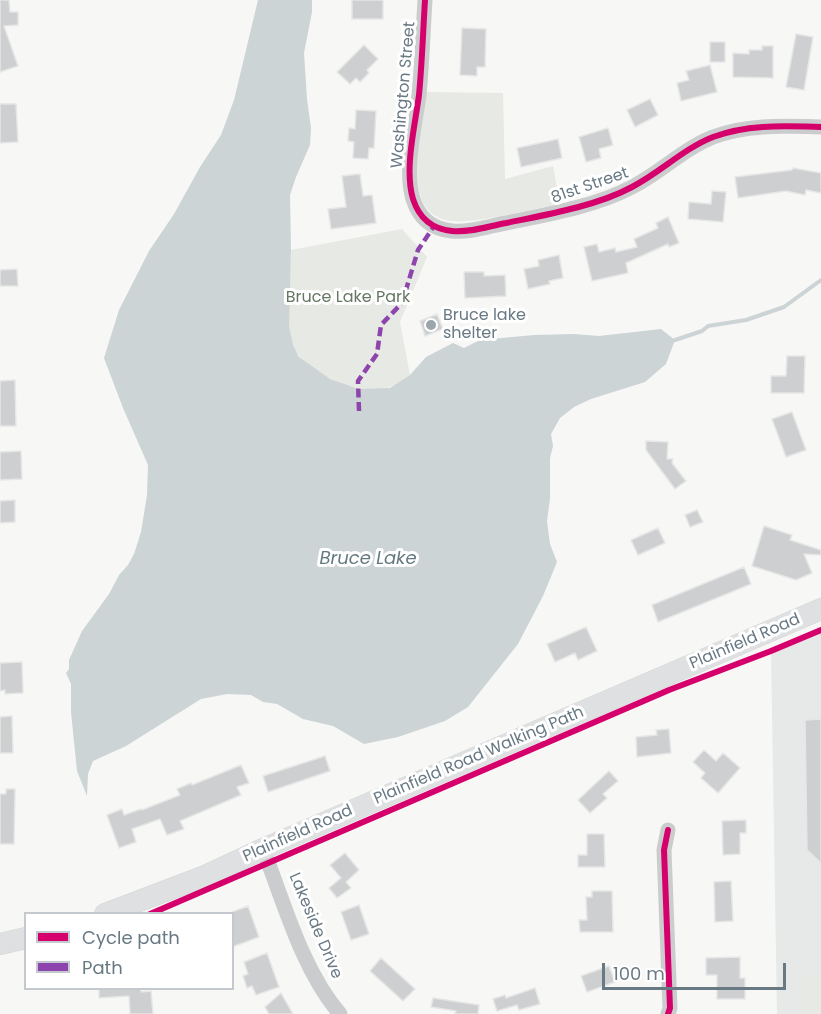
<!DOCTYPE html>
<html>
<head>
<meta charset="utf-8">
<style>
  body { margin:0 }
  #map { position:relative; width:821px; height:1014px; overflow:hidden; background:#f7f7f6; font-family:Poppins,sans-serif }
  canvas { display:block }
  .legend { position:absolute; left:24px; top:912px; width:210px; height:78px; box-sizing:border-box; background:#fff; border:2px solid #c3c9ce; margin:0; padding:8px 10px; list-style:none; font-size:18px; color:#687984 }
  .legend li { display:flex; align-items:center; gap:12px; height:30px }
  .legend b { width:30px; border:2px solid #c3c9ce }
  .scale { position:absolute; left:602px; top:963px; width:184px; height:27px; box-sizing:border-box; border:3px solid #687984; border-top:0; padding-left:8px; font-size:18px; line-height:21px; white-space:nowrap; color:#687984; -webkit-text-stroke:4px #fff; paint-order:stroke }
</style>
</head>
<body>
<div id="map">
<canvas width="821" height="1014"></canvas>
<ul class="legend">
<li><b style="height:8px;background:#d6006c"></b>Cycle path</li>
<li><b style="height:8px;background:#8e44ad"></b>Path</li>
</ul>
<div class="scale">100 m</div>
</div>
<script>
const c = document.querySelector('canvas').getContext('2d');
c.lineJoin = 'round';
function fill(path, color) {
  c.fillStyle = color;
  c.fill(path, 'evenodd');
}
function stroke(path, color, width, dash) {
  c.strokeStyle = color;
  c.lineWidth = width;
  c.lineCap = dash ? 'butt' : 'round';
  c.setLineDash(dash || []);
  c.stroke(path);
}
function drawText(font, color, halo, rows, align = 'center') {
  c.font = font + ' Poppins,sans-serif';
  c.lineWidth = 6;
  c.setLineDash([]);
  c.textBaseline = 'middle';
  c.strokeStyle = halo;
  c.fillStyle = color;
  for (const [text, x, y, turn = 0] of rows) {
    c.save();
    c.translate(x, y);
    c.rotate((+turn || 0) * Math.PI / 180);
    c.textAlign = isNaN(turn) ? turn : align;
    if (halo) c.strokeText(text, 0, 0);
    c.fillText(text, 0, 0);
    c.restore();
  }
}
fill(new Path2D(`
  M821 630V1014H777L771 651Z`), '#e7e8e8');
fill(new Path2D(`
  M424 92 503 93 505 179 553 166 560 204C540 208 521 212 501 216 467 222 423 233 418 183 415 154 422 121 424 92Z
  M402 229 427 257 400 322 410 375C404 379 397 385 390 387 362 398 301 373 292 343 285 316 291 279 291 250Z
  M821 976V1014H803L801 977Z`), '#e7e9e4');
fill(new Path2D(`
  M258 0H312V12L304 53 307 99 311 128 310 145 296 177 290 195 291 250 289 326 293 345 299 357 330 379 359 389 390 388 410 375 426 357 453 343 464 348 480 340 534 335 573 334 599 336 661 329 675 340 666 364 645 382 591 399 574 407 560 418 551 434 553 446 550 458V499L547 521 550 544 557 562 543 596 518 644 468 707 445 721 398 737 364 744 333 726 303 719 277 704 263 702 251 695 227 694 201 699 126 746 93 761 88 774 87 796 77 771 71 712V684L66 673 69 669V660L82 631 109 594 119 575 128 565 134 554 141 532 147 495 148 465 123 408 104 358 119 310 149 251 174 214 200 167 221 135 234 100Z`), '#ccd4d6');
stroke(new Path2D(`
  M675 340 702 331 708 326 746 320 784 307 821 280`), '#ccd4d6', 4);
const building = new Path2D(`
  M0 0H9L10 12H18V25L4 26 18 66 0 72Z
  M352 0H383V19H352Z
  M462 28 486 29 485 67H477V76L460 75Z
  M796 34 813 37 804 90 786 87Z
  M710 42H725V62H710Z
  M364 45 378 59 367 70 369 73 360 82 356 78 350 84 337 72Z
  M762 46H773V78L733 77V53L749 54V50H762Z
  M710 65 717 92 681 101 677 83 689 80 686 71Z
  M650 99 658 115 635 127 627 110Z
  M0 104H16L18 142 0 143Z
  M356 110 376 111 374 148H369L368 159 353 158 354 142 348 141 349 128 355 129Z
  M608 128 613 145 599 149 601 158 586 162 579 137Z
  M558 139 562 158 521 167 517 148Z
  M793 168 821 173V193L806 190 805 195 786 191 738 198 735 177 792 170Z
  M360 174 363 196 372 195 376 223 331 229 328 209 346 207 342 176Z
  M712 191 726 192 723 222 688 219 689 202 711 204Z
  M668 217 679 243 669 247 668 244 626 263 628 273 592 281 584 247 597 244 599 252 615 248 616 252 637 247 634 239 658 228 656 223Z
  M559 255 563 278 549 281 550 284 528 289 524 269 539 266 538 260Z
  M17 269 18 286H0V270Z
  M464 272H484V276L505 275 506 296 465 298Z
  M437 314 443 329 425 336 420 321Z
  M787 356H805L804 393H771V376H786Z
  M15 380 16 426H0V381Z
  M792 412 806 450 786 457 772 419Z
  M646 441 668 442 667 459H673L672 463 686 481 675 489 646 450Z
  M21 451 22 479 0 480V452Z
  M15 500V522L0 523V501Z
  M697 510 703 522 690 527 685 515Z
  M764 526 792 535 790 540 821 550V555L804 554 812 573 796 580 752 566Z
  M658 528 665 543 638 555 631 540Z
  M744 567 751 584 658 622 652 605Z
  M586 627 597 651 578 660 575 653 555 662 547 644Z
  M22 662 23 693 5 694V690L0 691V663Z
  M12 716 13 753H0V717Z
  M821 719V863L807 850 805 720Z
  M669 729 671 753 637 757 636 737 657 735 656 730Z
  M704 750 716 761 723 753 740 768 718 793 701 778 705 773 693 762Z
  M325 756 330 771 268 792 263 776Z
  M241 765 249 783 237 787 241 795 180 821 184 829 167 835 160 819 132 829 136 842 119 848 107 815 122 809 124 815 141 809 142 810 180 795 177 789 191 783 192 785Z
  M609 771 618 781 603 794 607 798 590 813 578 800Z
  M6 789H15L14 844H0V794H6Z
  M746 820V833H740V854L723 855 722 821Z
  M587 834H604L605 867H578V855H587Z
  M345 853 359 870 346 882 351 888 337 898 329 888 341 878 330 865Z
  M731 881 733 921 715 922 714 882Z
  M592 891H612L613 932H580L579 920H587L586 897H592Z
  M359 905 369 934 351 940 341 912Z
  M248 906 259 937 232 947V912Z
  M267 953 279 987 256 995 252 986 247 988 243 976 248 974 244 962Z
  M740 957V978H745V999H717V975H706V958Z
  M381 958 415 989 403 1001 370 971Z
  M609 966 615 982 587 992 581 976Z
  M99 988H141V992L151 991 153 1014H130L129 996 99 998Z
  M535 988 540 1004 519 1010 517 1005 497 1011 493 999 505 995 506 998Z
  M281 993 293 1014H269L265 1007Z
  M433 998 479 1005 478 1014H455L456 1011 431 1007Z`);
fill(building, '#cecfd0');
stroke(building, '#e6e6e6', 1.5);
const secondary = new Path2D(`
  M105 914 205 876 263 849 821 609
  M0 944 26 938`);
stroke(secondary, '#d3d4d5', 22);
stroke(new Path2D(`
  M425 0C423 32 422 64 419 95 415 126 404 169 413 199 419 218 432 229 452 231 470 233 489 226 506 223 545 215 597 206 632 187 661 172 683 149 713 137 748 124 784 126 821 127
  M263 849C284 902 302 970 340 1014
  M668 1014 670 1008 664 850 668 830`), '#cbcccd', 15);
stroke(secondary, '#dfe0e1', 21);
stroke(new Path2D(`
  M359 411 358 381 377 354 381 325 402 303 418 250 434 226`), '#8e44ad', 4.5, [9, 4.5]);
stroke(new Path2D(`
  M425 0C423 32 422 64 419 95 415 126 404 169 413 199 419 218 432 229 452 231 470 233 489 226 506 223 545 215 597 206 632 187 661 172 683 149 713 137 748 124 784 126 821 127
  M150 914 669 690 771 651 821 630
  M668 1014 670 1008 664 850 668 830`), '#d6006c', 6);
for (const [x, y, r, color] of [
  [431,325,6,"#9aa5ac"]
]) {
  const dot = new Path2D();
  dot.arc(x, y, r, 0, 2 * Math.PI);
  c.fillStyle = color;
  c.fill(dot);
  stroke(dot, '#fff', 2);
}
drawText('16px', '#687984', '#fff', [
  ["Washington Street",404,95,-85],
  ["81st Street",590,186,-19],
  ["Plainfield Road",745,642,-23],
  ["Plainfield Road Walking Path",479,756,-23],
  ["Plainfield Road",298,834,-24],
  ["Lakeside Drive",315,926,67]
]);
drawText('16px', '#677763', '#fff', [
  ["Bruce Lake Park",348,298]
]);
drawText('16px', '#687984', '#fff', [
  ["Bruce lake",443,316],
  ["shelter",443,334]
], 'left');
drawText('italic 18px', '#647a80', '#fff', [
  ["Bruce Lake",368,559]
]);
</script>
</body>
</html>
